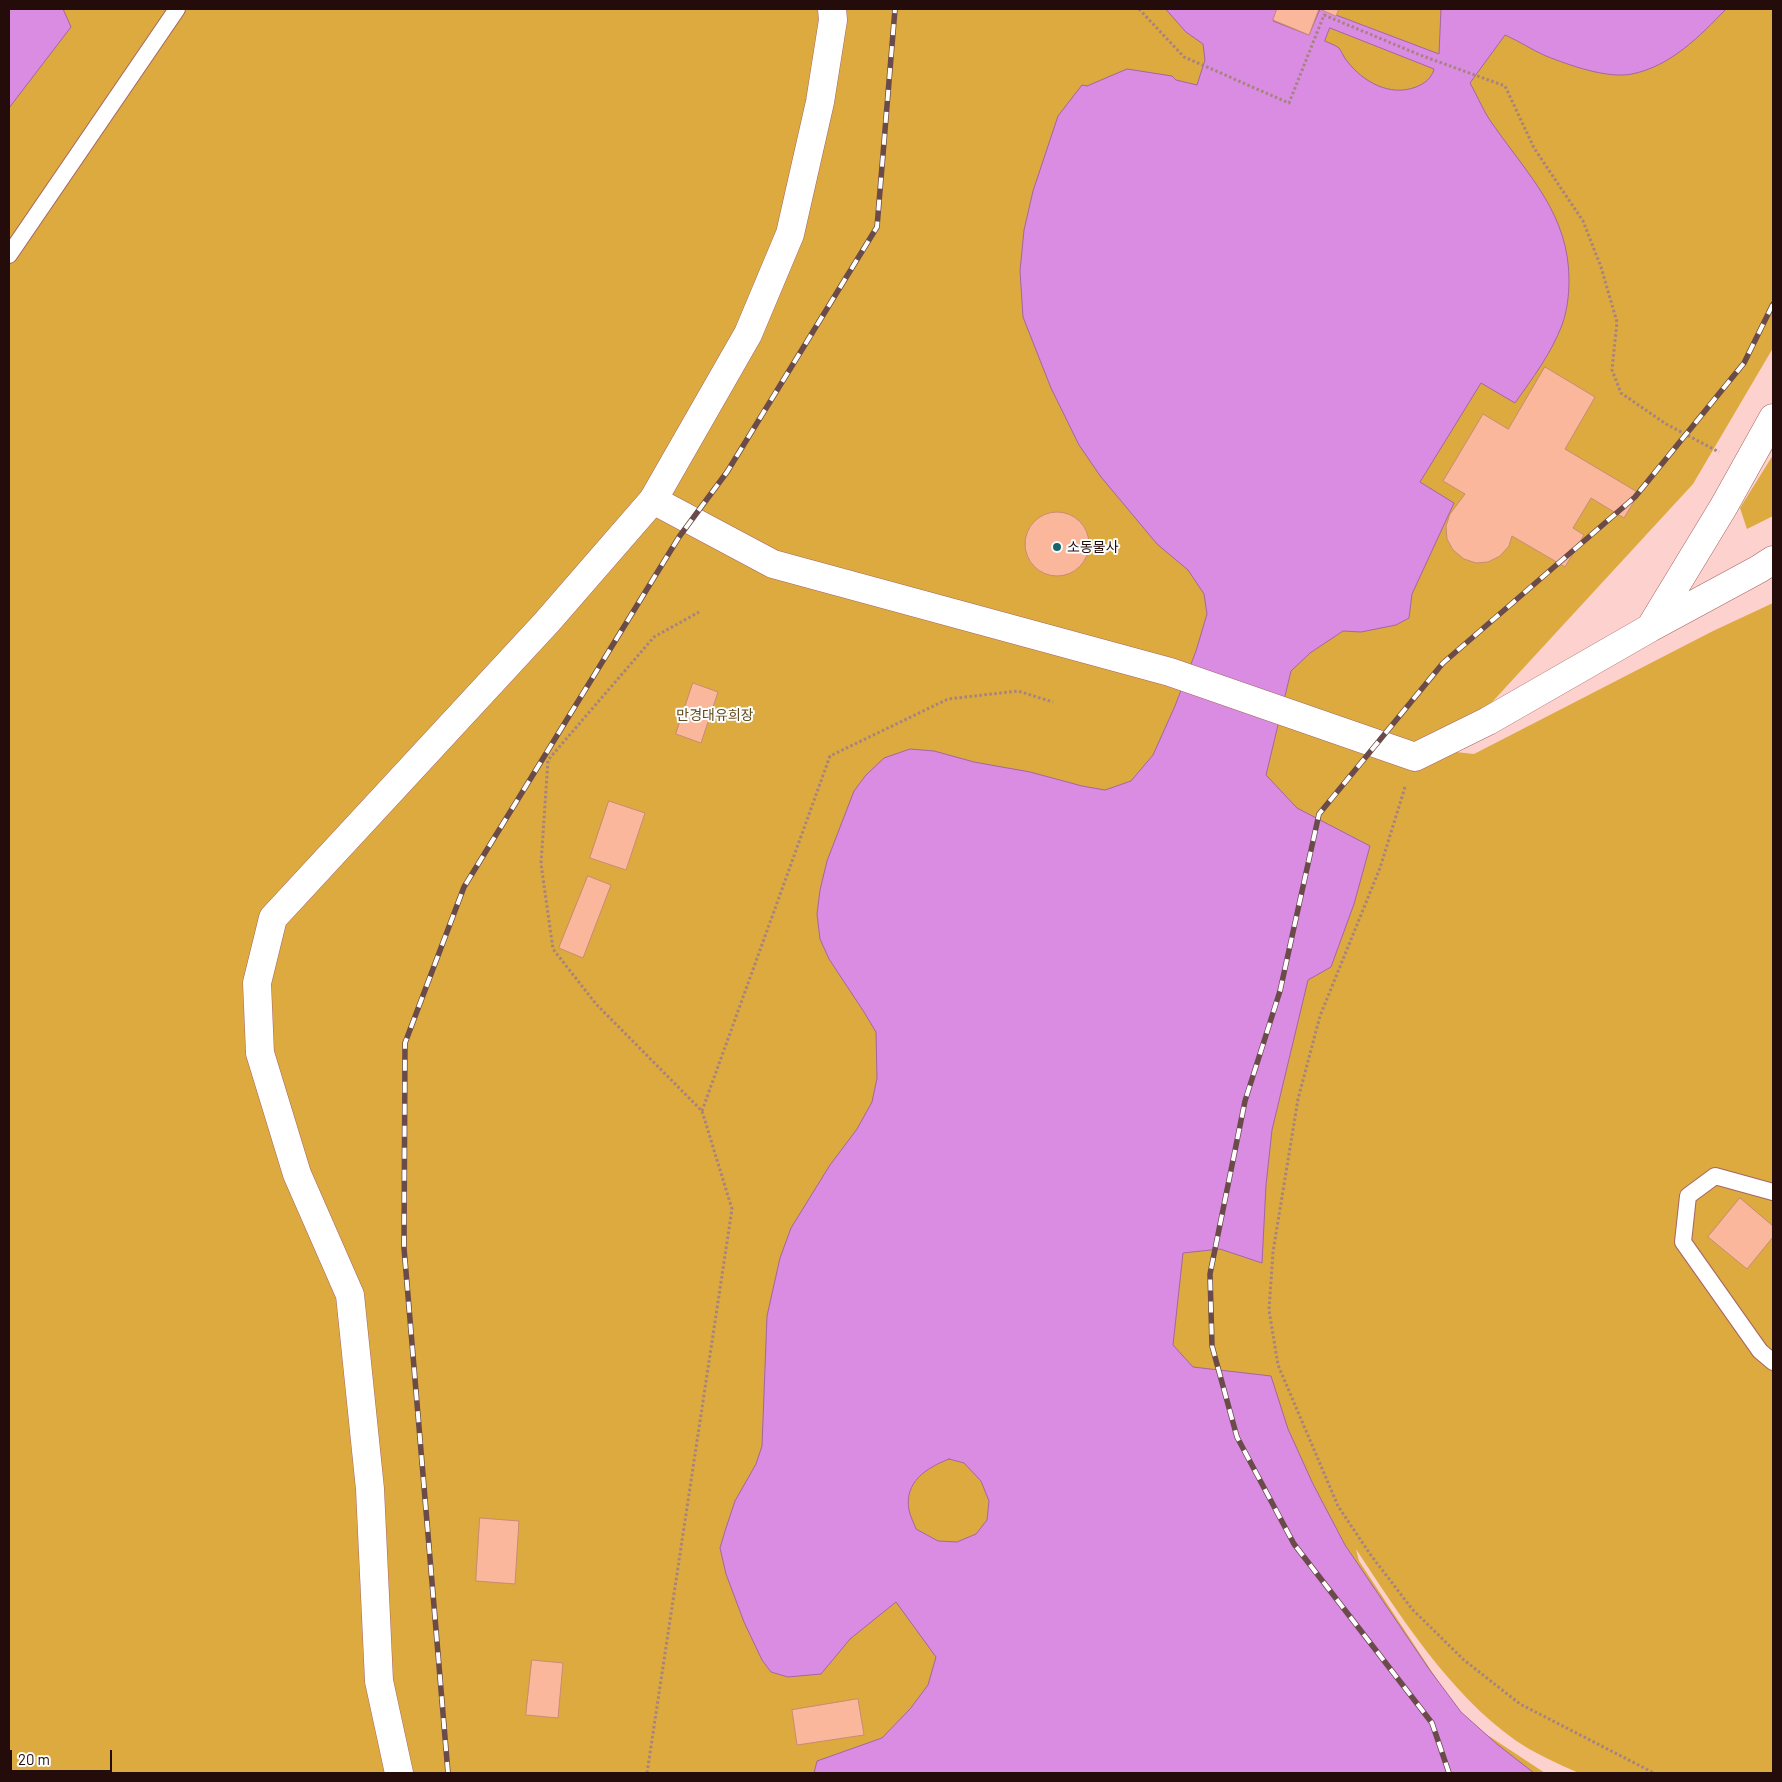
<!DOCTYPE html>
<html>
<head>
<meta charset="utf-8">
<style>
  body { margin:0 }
  #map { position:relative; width:1782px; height:1782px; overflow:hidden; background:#fdd1cd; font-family:Barlow,sans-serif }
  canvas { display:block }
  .frame { position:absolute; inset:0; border:10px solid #240c0b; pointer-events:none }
  .scale { position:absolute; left:10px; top:1750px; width:102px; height:22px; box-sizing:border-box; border:2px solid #240c0b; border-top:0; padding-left:6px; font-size:15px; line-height:18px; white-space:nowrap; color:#240c0b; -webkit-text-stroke:4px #fefefe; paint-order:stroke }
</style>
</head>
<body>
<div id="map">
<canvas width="1782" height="1782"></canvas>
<div class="frame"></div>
<div class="scale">20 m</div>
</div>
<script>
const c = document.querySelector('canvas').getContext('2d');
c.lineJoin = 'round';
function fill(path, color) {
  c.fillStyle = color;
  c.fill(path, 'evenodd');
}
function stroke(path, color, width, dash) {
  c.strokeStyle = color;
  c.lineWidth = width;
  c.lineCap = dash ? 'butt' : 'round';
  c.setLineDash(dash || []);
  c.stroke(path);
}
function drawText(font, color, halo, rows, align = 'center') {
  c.font = font + ' Barlow,"Noto Sans KR",sans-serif';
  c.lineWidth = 4;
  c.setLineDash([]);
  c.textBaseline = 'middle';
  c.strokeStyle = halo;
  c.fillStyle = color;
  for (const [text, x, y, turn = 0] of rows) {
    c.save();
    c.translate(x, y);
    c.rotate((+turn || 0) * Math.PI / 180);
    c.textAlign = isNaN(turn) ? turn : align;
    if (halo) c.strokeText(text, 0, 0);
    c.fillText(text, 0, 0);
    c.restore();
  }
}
fill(new Path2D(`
  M9 9H1773V348L1693 484 1447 751 1474 754 1713 631 1773 603V1190L1715 1173 1686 1194 1680 1243 1773 1366V1773H1579C1558 1764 1534 1753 1515 1740 1449 1693 1400 1616 1356 1549L1359 1561 1463 1719 1545 1773H9Z
  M1773 455V516L1747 529 1740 508Z
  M1716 1182 1773 1198V1355L1688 1241 1693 1199Z`), '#dcaa3f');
const water = new Path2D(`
  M9 9H63L71 27 9 108Z
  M1166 9H1277L1273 21 1309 35 1320 9 1439 54 1441 9H1726C1700 36 1671 66 1632 74 1607 79 1569 65 1546 56 1532 50 1519 41 1505 35L1470 83C1478 97 1484 113 1494 126 1529 176 1569 215 1569 280 1569 296 1567 311 1562 325 1551 354 1532 379 1515 403L1481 383 1420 482 1454 503 1412 594 1409 618 1396 625 1361 632 1343 631 1310 653 1291 671 1266 775 1297 808 1370 846 1354 904 1331 967 1308 980 1272 1130 1266 1185 1262 1263 1220 1249 1183 1253 1173 1345 1193 1367 1271 1376 1288 1429 1313 1484 1345 1545 1429 1669 1461 1712 1498 1745 1534 1773H814L817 1761 882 1738 910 1709 928 1685 936 1657 896 1602 850 1639 821 1674 788 1677 771 1672 762 1660 744 1622 726 1574 720 1548 725 1531 735 1501 756 1464 762 1446 767 1316 780 1258 791 1228 830 1165 857 1129 872 1102 877 1078 876 1032 864 1012 829 959 820 939 817 914 820 890 827 861 854 791 866 775 884 758 910 749 934 751 974 762 1030 772 1082 786 1105 790 1131 781 1153 755 1175 706 1196 651 1207 614 1204 594 1188 570 1157 544 1101 477 1079 445 1051 388 1023 317 1020 271 1024 230 1033 191 1058 116 1082 85 1087 86 1127 69 1172 76 1176 80 1197 85 1205 60 1203 44 1186 32ZM1330 28 1434 69C1432 78 1424 84 1416 87 1390 97 1363 82 1347 61 1344 58 1342 52 1339 48 1335 45 1329 43 1325 41ZM949 1459 964 1463 981 1481 989 1501 987 1520 976 1534 957 1542 938 1541 916 1529C914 1523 910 1516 909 1510 904 1482 926 1468 949 1459Z`);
fill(water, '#d98ce1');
stroke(water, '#a366a1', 1);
const building = new Path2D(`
  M1277 9H1319L1309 35 1273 20Z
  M1320 9H1339L1336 16Z
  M1545 367 1595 397 1565 449 1639 493 1624 518 1591 498 1573 528 1584 535 1565 567 1512 536 1509 546 1500 556 1488 562 1476 563 1464 559 1453 550 1447 539 1446 526 1450 514 1465 494 1443 481 1483 414 1508 429Z
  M1025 544a32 32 0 1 1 64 0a32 32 0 1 1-64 0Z
  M693 683 718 692 701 743 676 734Z
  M609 801 645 813 626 870 590 858Z
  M588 876 611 885 583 958 559 948Z
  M1740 1198 1773 1226V1237L1747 1269 1708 1237Z
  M480 1518 519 1521 515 1584 476 1581Z
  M532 1660 563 1663 558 1718 526 1715Z
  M858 1699 864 1735 797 1745 792 1710Z`);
fill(building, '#fab79c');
stroke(building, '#c98c72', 1);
const lane = new Path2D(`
  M9 255 177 9
  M1773 1192 1715 1176 1688 1196 1683 1242 1760 1351 1773 1362`);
const street = new Path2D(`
  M653 500 773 564 1170 672 1415 757 1488 721 1650 628 1724 506 1773 418
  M1650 628 1759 569 1773 560`);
const secondary = new Path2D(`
  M399 1773 379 1681 370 1489 350 1295 297 1174 260 1053 257 983 273 918 547 622 653 500 748 334 790 234 820 102 833 20 832 9`);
stroke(lane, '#a66562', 18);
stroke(street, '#a66562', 29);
stroke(secondary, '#a66562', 29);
stroke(new Path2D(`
  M1139 9 1184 57 1289 103 1324 15 1420 55 1505 86 1534 148 1583 221 1601 267 1617 322 1612 370 1621 393 1666 424 1719 452
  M1405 787 1380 868 1320 1016 1298 1099 1273 1252 1269 1310 1278 1365 1338 1506 1370 1554 1412 1609 1464 1660 1520 1704 1654 1773
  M702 1111 830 756 948 699 1018 691 1053 702
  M647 1773 732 1209 702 1111 596 1004 553 949 541 864 548 760 654 637 699 612`), '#a78380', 3, [2.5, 2.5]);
stroke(lane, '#fff', 16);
stroke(street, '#fff', 28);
stroke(secondary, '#fff', 28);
const rail = new Path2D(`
  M448 1773 404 1248 405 1043 464 887 679 537 727 472 877 227 895 9
  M1449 1773 1432 1723 1294 1544 1237 1437 1212 1346 1210 1274 1245 1101 1280 991 1319 814 1443 663 1635 497 1744 363 1773 304`);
stroke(rail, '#6a4b49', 5.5);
stroke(rail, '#fefefe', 4, [11]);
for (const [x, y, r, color] of [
  [1057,547,5,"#18666c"]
]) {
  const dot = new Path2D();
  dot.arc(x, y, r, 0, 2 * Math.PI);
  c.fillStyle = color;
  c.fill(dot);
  stroke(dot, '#fefefe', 2);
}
drawText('14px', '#240c0b', '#fefefe', [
  ["소동물사",1067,547]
], 'left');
drawText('14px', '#614b1c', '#fefefe', [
  ["만경대유희장",715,715]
]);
</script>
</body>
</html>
